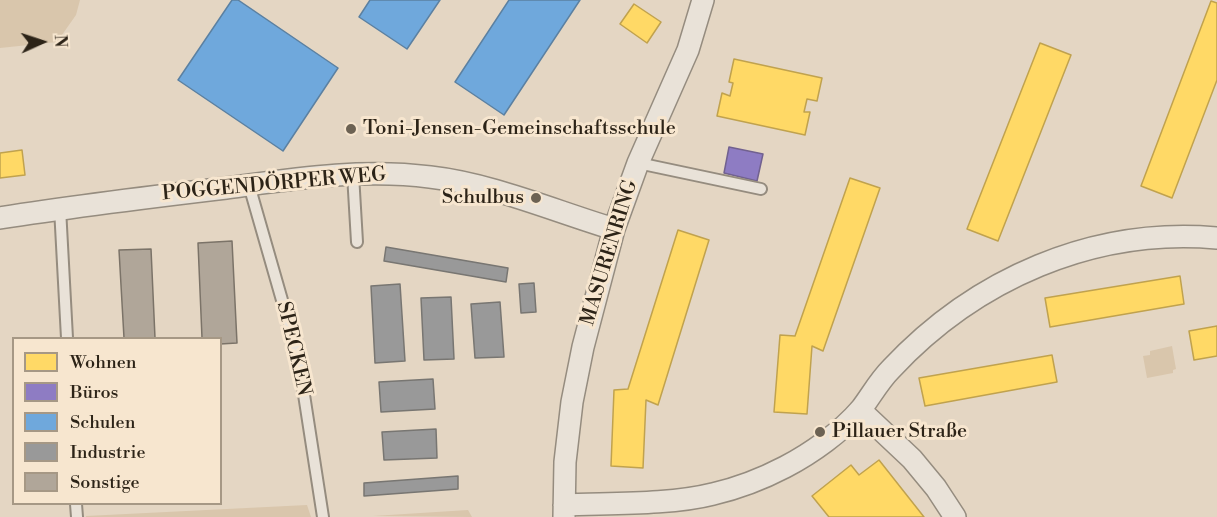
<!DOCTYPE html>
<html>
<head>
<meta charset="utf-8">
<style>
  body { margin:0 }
  #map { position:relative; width:1217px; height:517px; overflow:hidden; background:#e4d6c3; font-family:"Libre Bodoni",serif }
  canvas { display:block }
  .legend { position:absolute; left:12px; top:337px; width:210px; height:168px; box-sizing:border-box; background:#f7e6cf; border:2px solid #a69885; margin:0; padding:8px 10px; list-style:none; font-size:18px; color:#2c2317 }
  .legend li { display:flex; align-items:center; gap:12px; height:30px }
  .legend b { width:30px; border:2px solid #a69885 }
  .north { position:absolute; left:12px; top:12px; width:60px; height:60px; -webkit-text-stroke:4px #f7e6cf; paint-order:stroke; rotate:87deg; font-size:16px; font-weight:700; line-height:24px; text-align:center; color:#2c2317 }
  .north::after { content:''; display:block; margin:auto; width:21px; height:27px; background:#2c2317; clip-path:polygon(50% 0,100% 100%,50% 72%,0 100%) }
</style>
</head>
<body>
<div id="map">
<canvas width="1217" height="517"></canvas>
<ul class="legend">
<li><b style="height:16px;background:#ffd966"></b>Wohnen</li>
<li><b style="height:16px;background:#8e7cc3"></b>Büros</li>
<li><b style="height:16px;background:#6fa8dc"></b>Schulen</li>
<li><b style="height:16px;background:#999"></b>Industrie</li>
<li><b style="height:16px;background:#b0a699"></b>Sonstige</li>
</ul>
<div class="north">N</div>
</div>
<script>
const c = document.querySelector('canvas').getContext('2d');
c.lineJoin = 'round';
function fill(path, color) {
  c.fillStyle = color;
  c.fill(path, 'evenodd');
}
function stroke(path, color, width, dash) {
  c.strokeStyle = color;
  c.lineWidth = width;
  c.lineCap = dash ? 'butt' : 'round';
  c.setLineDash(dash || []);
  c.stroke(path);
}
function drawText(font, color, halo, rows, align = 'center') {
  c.font = font + ' "Libre Bodoni",serif';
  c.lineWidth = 6;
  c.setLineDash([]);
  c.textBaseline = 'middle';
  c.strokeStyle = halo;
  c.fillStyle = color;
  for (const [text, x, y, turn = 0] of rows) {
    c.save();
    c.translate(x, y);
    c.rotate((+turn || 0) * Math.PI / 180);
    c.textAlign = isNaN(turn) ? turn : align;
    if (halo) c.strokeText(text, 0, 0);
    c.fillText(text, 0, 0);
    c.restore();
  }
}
fill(new Path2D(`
  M0 0H80L76 15 57 42 0 48Z
  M1172 346 1176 369 1173 370V373L1147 378 1143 356 1150 355V351Z
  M307 505 311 517H86V516Z
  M468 510 472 517 373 516Z`), '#d9c6ac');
const homes = new Path2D(`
  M1211 1 1217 3V80L1172 198 1141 186Z
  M634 4 661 22 647 43 620 24Z
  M1040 43 1071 55 998 241 967 229Z
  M734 59 822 78 817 101 807 99 804 112H810L805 135 717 116 722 93 730 96 733 83 729 82Z
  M22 150 25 175 0 178V153Z
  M850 178 880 188 823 351 812 346 807 414 774 412 780 335 795 336Z
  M678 230 709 240 658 405 646 400 643 468 611 466 614 390 628 389Z
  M1180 276 1184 304 1050 327 1045 298Z
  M1217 326V356L1194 360 1189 331Z
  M1052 355 1057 382 925 406 919 378Z
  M879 460 924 517H829L812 496 851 465 859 475Z`);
fill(homes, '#ffd966');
stroke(homes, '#c0a24e', 1.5);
const offices = new Path2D(`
  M729 147 763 154 757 181 724 173Z`);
fill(offices, '#8e7cc3');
stroke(offices, '#71618f', 1.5);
const schools = new Path2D(`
  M232 0H238L338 68 283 151 178 80Z
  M370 0H440L407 49 359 17Z
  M509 0H580L504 115 455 82Z`);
fill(schools, '#6fa8dc');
stroke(schools, '#5b80a1', 1.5);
const industry = new Path2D(`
  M386 247 508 268 506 282 384 261Z
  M534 283 536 312 521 313 519 284Z
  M400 284 405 361 375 363 371 286Z
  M451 297 454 359 424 360 421 298Z
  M500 302 504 357 475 358 471 304Z
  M433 379 435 409 381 412 379 382Z
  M436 429 437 458 384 460 382 432Z
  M458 476V489L364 496V483Z`);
fill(industry, '#999');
stroke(industry, '#787672', 1.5);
const building = new Path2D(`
  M232 241 237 343 220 344V338H202L198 243Z
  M151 249 155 338H124L119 250Z`);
fill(building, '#b0a699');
stroke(building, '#7b7368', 1.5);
const lane = new Path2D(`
  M638 163 761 189
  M353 174 357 242
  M249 185 298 356 323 517
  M60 208 67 338
  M76 504 77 517`);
const street = new Path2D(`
  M0 218C75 206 150 197 226 188 293 179 362 168 430 177 492 184 554 211 614 229
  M860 410 912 459 936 488 955 517
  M564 505C609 503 670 505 713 494 739 488 762 479 785 467 812 453 841 432 861 409 871 396 879 381 891 369 975 279 1093 227 1217 238
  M564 517 565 462 572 402 583 347 614 229 638 163 688 50 703 0`);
stroke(lane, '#958c7f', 14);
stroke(street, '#958c7f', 24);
stroke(lane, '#e9e2d8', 10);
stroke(street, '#e9e2d8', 21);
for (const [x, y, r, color] of [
  [351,129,6,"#6c6253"],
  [536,198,6,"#6c6253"],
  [820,432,6,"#6c6253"]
]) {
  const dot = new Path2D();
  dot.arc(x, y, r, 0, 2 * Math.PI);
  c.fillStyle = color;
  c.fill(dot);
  stroke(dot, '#f7e6cf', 2);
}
drawText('20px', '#2c2317', '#f7e6cf', [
  ["Toni-Jensen-Gemeinschaftsschule",363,129],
  ["Schulbus",524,198,"right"],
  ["Pillauer Straße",832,432]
], 'left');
drawText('20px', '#2c2317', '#f7e6cf', [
  ["POGGENDÖRPER WEG",274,185,-5],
  ["MASURENRING",610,253,-73],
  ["SPECKEN",293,349,77]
]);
</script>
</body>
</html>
